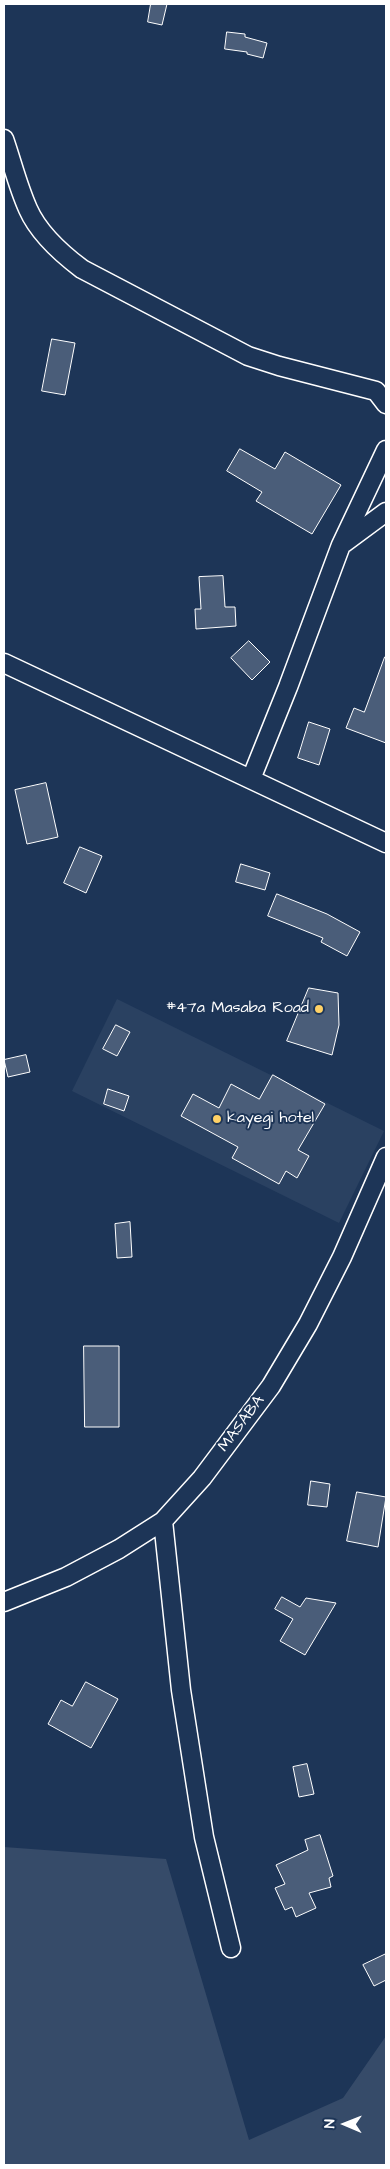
<!DOCTYPE html>
<html>
<head>
<meta charset="utf-8">
<style>
  body { margin:0 }
  #map { position:relative; width:390px; height:2169px; overflow:hidden; background:#1d3557; font-family:"Architects Daughter",sans-serif }
  canvas { display:block }
  .frame { position:absolute; inset:0; border:5px solid #fff; pointer-events:none }
  .north { position:absolute; left:320px; top:2099px; width:50px; height:50px; -webkit-text-stroke:4px #1d3557; paint-order:stroke; rotate:271deg; font-size:14px; font-weight:700; line-height:20px; text-align:center; color:#fff }
  .north::after { content:''; display:block; margin:auto; width:18px; height:22px; background:#fff; clip-path:polygon(50% 0,100% 100%,50% 72%,0 100%) }
</style>
</head>
<body>
<div id="map">
<canvas width="390" height="2169"></canvas>
<div class="frame"></div>
<div class="north">N</div>
</div>
<script>
const c = document.querySelector('canvas').getContext('2d');
c.lineJoin = 'round';
function fill(path, color) {
  c.fillStyle = color;
  c.fill(path, 'evenodd');
}
function stroke(path, color, width, dash) {
  c.strokeStyle = color;
  c.lineWidth = width;
  c.lineCap = dash ? 'butt' : 'round';
  c.setLineDash(dash || []);
  c.stroke(path);
}
function drawText(font, color, halo, rows, align = 'center') {
  c.font = font + ' "Architects Daughter",sans-serif';
  c.lineWidth = 4;
  c.setLineDash([]);
  c.textBaseline = 'middle';
  c.strokeStyle = halo;
  c.fillStyle = color;
  for (const [text, x, y, turn = 0] of rows) {
    c.save();
    c.translate(x, y);
    c.rotate((+turn || 0) * Math.PI / 180);
    c.textAlign = isNaN(turn) ? turn : align;
    if (halo) c.strokeText(text, 0, 0);
    c.fillText(text, 0, 0);
    c.restore();
  }
}
fill(new Path2D(`
  M117 999 384 1131 339 1223 72 1091Z`), '#2a4161');
fill(new Path2D(`
  M4 1847 166 1859 249 2140 343 2098 386 2036V2165H4Z`), '#364b69');
const building = new Path2D(`
  M151 4H167L162 25 148 22Z
  M227 32 245 34V37L267 43 263 58 247 54V52L225 49Z
  M52 339 75 343 65 395 42 391Z
  M240 449 275 469 285 452 341 485 312 534 256 501 262 492 227 471Z
  M223 576 225 607H235L236 626 196 629 195 609H201L199 577Z
  M249 641 270 662 252 680 231 658Z
  M385 657H386V743L346 728 354 708 364 712Z
  M309 722 330 729 319 765 298 758Z
  M46 783 58 837 27 844 15 790Z
  M80 847 102 856 86 893 64 883Z
  M241 864 270 873 265 890 236 882Z
  M277 894 327 914 360 932 347 956 321 942 323 938 268 916Z
  M309 988 338 993 339 1025 332 1055 287 1041Z
  M116 1025 130 1032 117 1056 103 1049Z
  M26 1055 30 1072 8 1077 4 1060Z
  M273 1075 325 1104 298 1150 309 1156 297 1178 286 1171 279 1184 232 1158 238 1147 181 1116 193 1094 219 1108 231 1084 259 1099Z
  M108 1089 129 1096 124 1111 104 1104Z
  M130 1222 132 1257 117 1258 115 1224Z
  M84 1346H119V1427H85Z
  M311 1481 330 1484 327 1507 308 1505Z
  M357 1492 386 1497 378 1547 347 1541Z
  M282 1597 300 1607 306 1598 336 1603 305 1655 280 1641 293 1619 275 1609Z
  M86 1682 118 1699 91 1748 48 1724 61 1700 72 1706Z
  M307 1764 314 1794 299 1797 293 1767Z
  M320 1835 333 1876 329 1878 331 1887 309 1893 316 1908 296 1917 292 1907 285 1910 275 1888 285 1884 276 1865 308 1850 305 1840Z
  M386 1954V1980L374 1986 363 1965Z`);
fill(building, '#4a5d79');
stroke(building, '#fff', 1);
const minor = new Path2D(`
  M4 139C12 162 18 187 28 209 39 234 62 254 82 269L248 356 279 366 376 391 386 404
  M344 543 386 512
  M4 663 386 843
  M251 779 288 687 341 545 386 450
  M163 1521 181 1690 204 1837 231 1948
  M4 1602 66 1577 119 1549 163 1521 202 1478 271 1386 308 1324 342 1257 386 1157`);
stroke(minor, '#fff', 21);
stroke(minor, '#1d3557', 18);
for (const [x, y, r, color] of [
  [319,1009,5,"#ffd166"],
  [217,1119,5,"#ffd166"]
]) {
  const dot = new Path2D();
  dot.arc(x, y, r, 0, 2 * Math.PI);
  c.fillStyle = color;
  c.fill(dot);
  stroke(dot, '#1d3557', 2);
}
drawText('16px', '#fff', '#1d3557', [
  ["#47a Masaba Road",309,1009],
  ["kayegi hotel",227,1119,"left"]
], 'right');
drawText('16px', '#fff', '#1d3557', [
  ["MASABA",242,1424,-53]
]);
</script>
</body>
</html>
